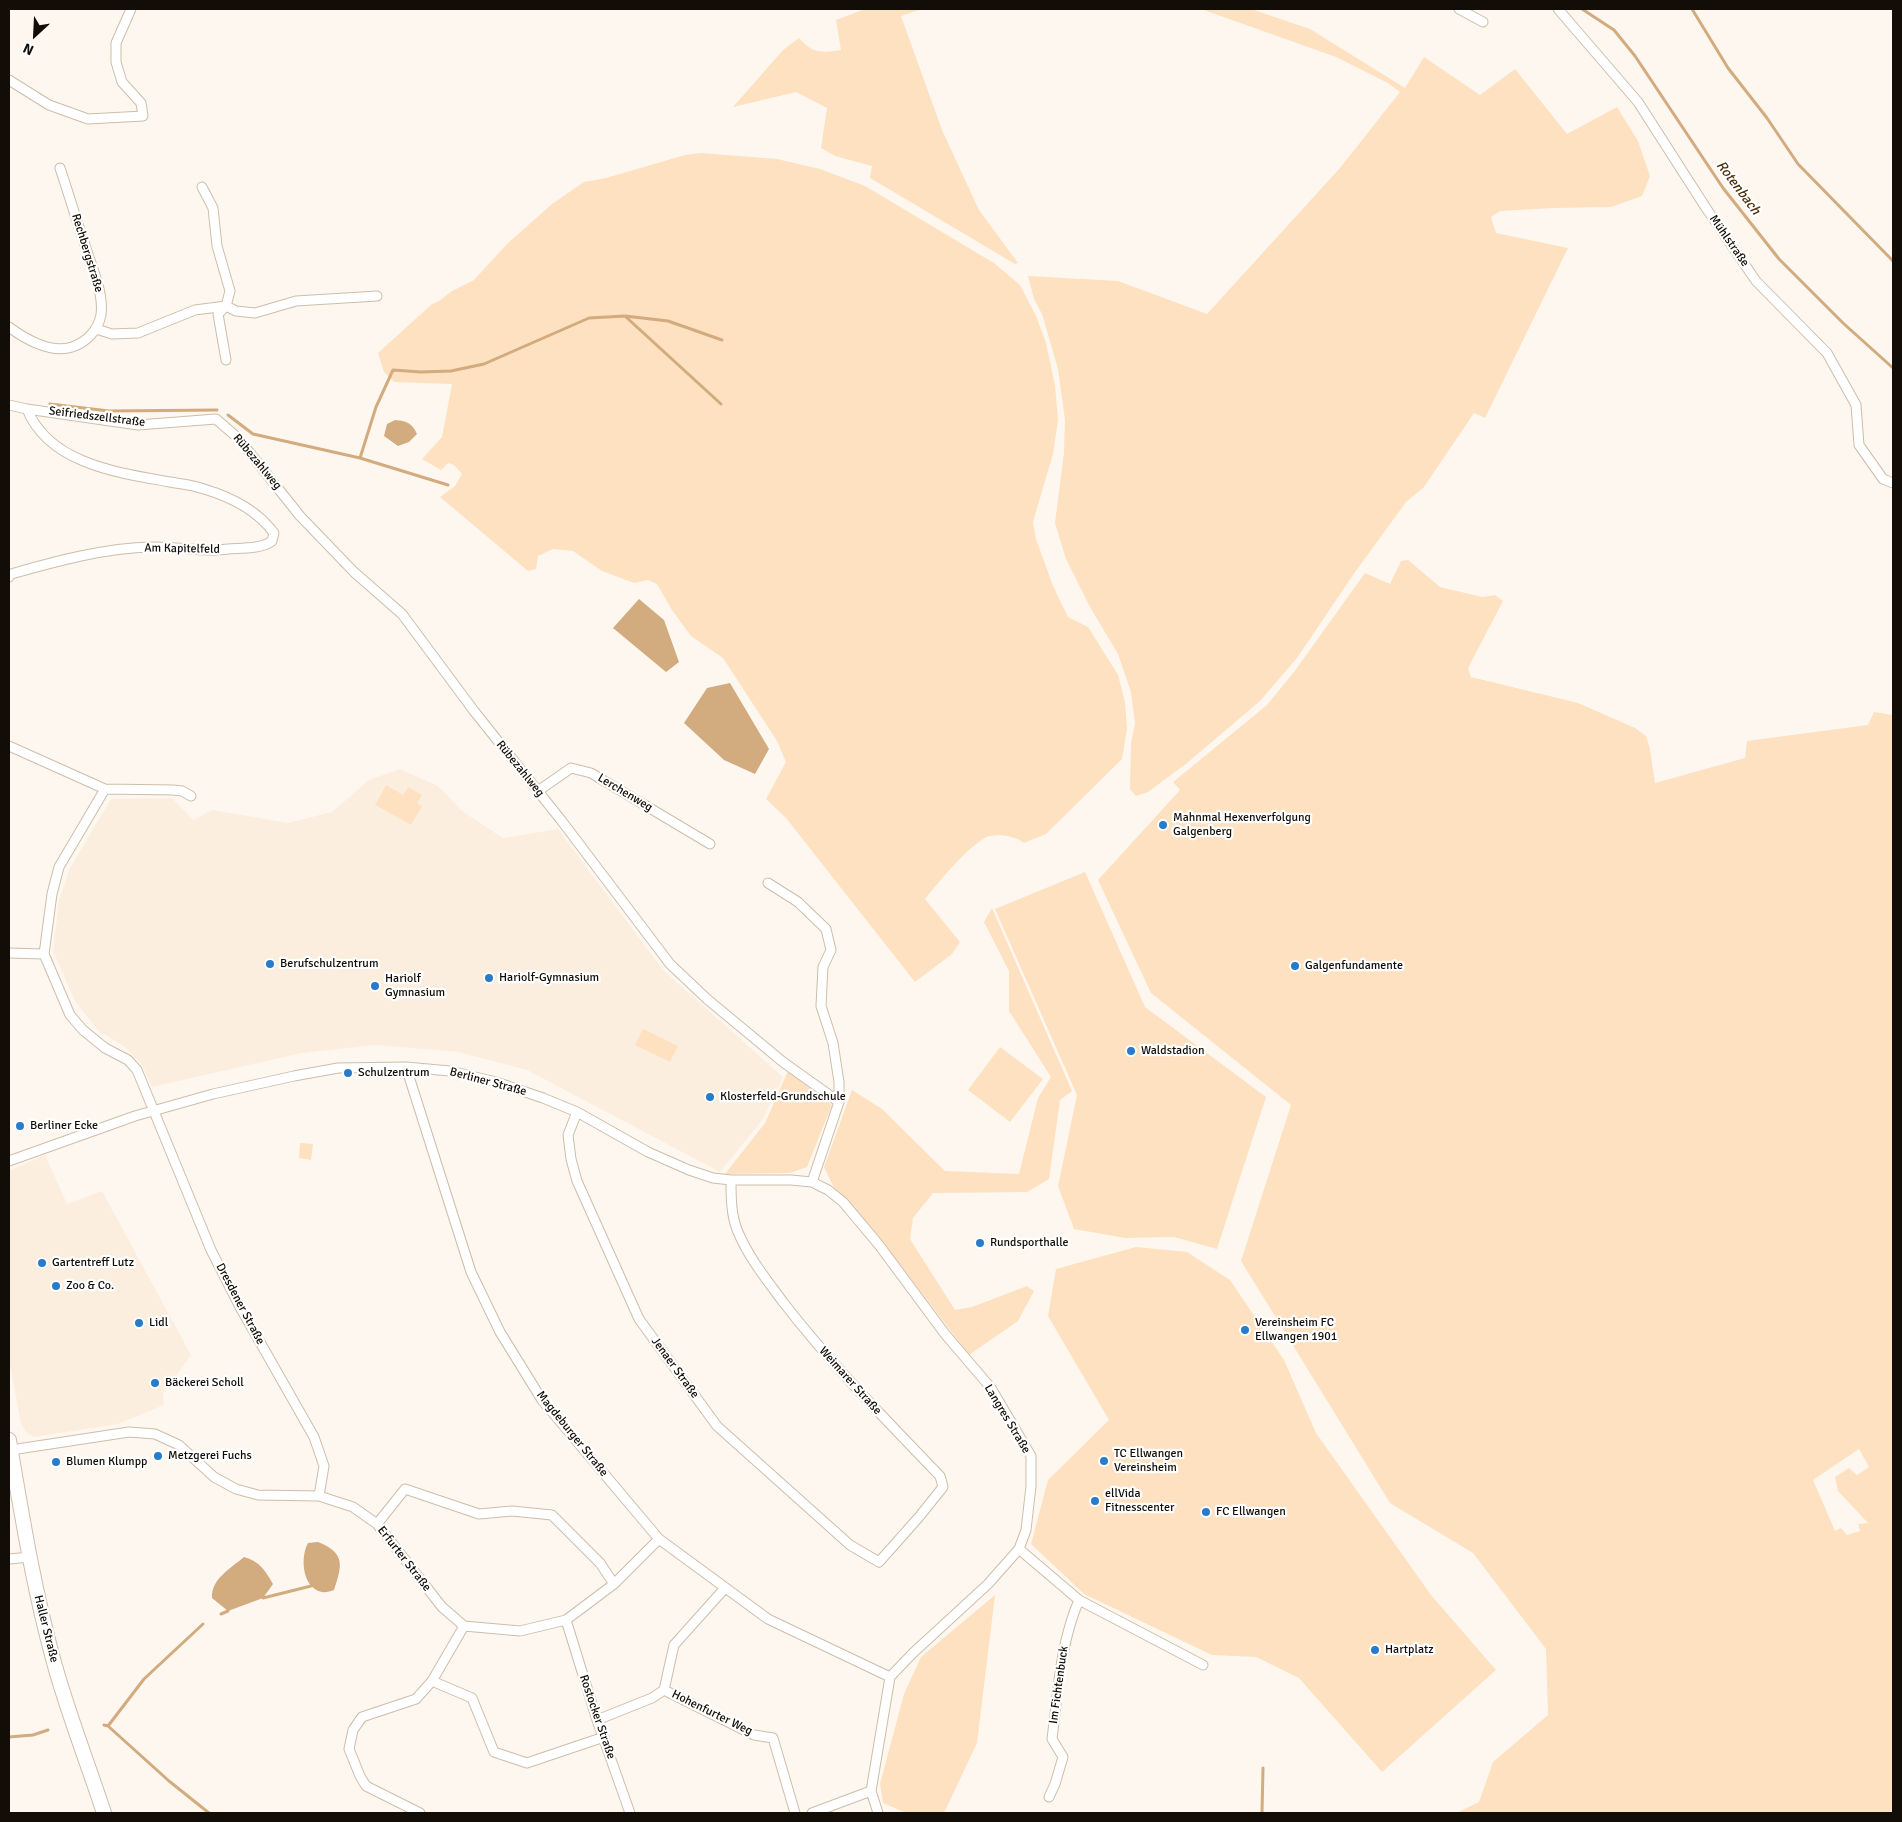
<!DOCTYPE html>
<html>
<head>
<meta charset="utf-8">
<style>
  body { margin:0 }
  #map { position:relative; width:1902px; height:1822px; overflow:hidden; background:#fef7ef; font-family:Signika,sans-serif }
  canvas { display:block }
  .frame { position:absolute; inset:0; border:10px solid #120d06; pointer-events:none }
  .north { position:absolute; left:10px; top:10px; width:50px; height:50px; -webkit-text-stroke:4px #fff; paint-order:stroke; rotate:205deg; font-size:14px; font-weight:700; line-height:20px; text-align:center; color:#120d06 }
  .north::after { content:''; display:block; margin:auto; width:18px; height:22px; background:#120d06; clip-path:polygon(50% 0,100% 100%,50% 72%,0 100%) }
</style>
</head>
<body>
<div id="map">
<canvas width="1902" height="1822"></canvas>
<div class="frame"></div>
<div class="north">N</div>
</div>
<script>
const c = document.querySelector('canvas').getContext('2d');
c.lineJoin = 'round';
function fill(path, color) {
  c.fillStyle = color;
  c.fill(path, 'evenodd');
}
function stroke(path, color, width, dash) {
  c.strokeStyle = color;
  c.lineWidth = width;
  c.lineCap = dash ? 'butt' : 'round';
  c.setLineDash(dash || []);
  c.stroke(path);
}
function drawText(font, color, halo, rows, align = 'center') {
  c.font = font + ' Signika,sans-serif';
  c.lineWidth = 4.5;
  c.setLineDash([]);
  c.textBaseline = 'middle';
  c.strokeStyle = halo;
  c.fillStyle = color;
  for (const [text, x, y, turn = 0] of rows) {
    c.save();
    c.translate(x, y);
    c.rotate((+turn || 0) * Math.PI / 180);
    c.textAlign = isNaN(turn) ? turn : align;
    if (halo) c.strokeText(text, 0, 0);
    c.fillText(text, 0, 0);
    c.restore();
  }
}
fill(new Path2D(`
  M400 769 438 786 462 811 503 838 558 829 663 970 783 1077 763 1119 720 1172 527 1070 458 1052 376 1045 302 1053 152 1087 142 1065 125 1047 99 1031 76 1003 53 951 59 900 70 868 111 799 172 798 193 820 212 810 288 823 332 812 369 780Z
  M45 1155 67 1204 102 1191 191 1355 163 1394 164 1405 118 1424 34 1437 26 1432 21 1423 9 1361V1171Z`), '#fceedf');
fill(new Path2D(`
  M865 9H922L901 16 942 130 979 210 1018 263 1015 264 870 178 872 166 835 156 821 148 827 108 796 92 733 107 783 50 799 38C814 54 820 53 841 50L836 20Z
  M1201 9H1251L1310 29 1405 88 1424 57 1480 95 1515 69 1567 134 1617 107 1638 141 1650 176 1642 196 1611 207 1554 208 1500 211 1491 217 1496 233 1568 248 1485 418 1474 413 1424 487 1406 502 1353 575 1297 658 1260 701 1187 763 1148 792 1136 796 1130 789 1131 743 1135 723 1131 692 1118 654 1090 607 1066 559 1055 523 1064 453 1065 420 1058 369 1042 314 1034 299 1028 276 1118 281 1207 314 1340 168 1400 92 1388 83 1336 57Z
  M701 153 777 159 820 169 865 186 994 263 1020 285 1036 316 1046 343 1055 385 1058 420 1053 454 1033 522 1036 539 1053 586 1068 617 1088 627 1118 675 1125 702 1127 729 1122 759 1046 834 1024 843C1015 836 1001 834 990 836 974 839 936 885 925 899L960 942 952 954 915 982 786 818 766 799 786 762 777 741 723 658 691 636 672 610 657 584 648 580 634 583 602 571 573 551 553 549 538 556 536 569 528 571 440 497 455 486 462 474 454 465 448 463 441 470 422 459 442 437 452 384 394 382 384 372 378 353 432 304 439 301 452 291 474 280 507 244 552 204 584 182 606 178 685 155Z
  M1408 560 1440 587 1482 597 1495 595 1503 601 1468 668 1471 677 1578 703 1635 728 1646 736 1650 749 1655 783 1745 758 1747 741 1868 725 1874 712 1893 715V1813H1456L1479 1802 1493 1762 1548 1715 1546 1649 1473 1553 1390 1503 1241 1261 1291 1105 1151 993 1098 880 1180 790 1173 782 1267 705 1294 672 1365 573 1390 584 1401 561ZM1859 1449 1869 1467 1857 1475 1849 1468 1835 1477 1838 1491 1868 1523 1858 1524 1860 1531 1847 1535 1841 1528 1835 1531 1813 1480Z
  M386 785 403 795 408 787 422 795 417 803 422 806 411 825 375 805Z
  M1085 872 1145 1007 1266 1097 1217 1249 1174 1237 1125 1238 1074 1229 1058 1186 1077 1095 995 909Z
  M992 908 1072 1091 1060 1100 1049 1179 1027 1192 933 1193 913 1218 910 1239 955 1310 972 1307 1027 1286 1034 1291 1018 1321 969 1355 872 1228 834 1188 824 1167 852 1090 882 1109 945 1171 1019 1174 1038 1098 1051 1077 1009 1011V971L984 922Z
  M643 1029 678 1046 670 1062 635 1045Z
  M1000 1047 1043 1079 1010 1122 968 1090Z
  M788 1071 832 1105 807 1167 790 1173 725 1174 765 1123Z
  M300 1143 313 1144 311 1160 299 1158Z
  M1136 1247 1187 1252 1230 1280 1284 1360 1316 1433 1431 1595 1496 1670 1382 1772 1299 1678 1256 1657 1212 1655 1084 1594 1031 1544 1048 1480 1109 1420 1048 1316 1056 1269Z
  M995 1595 977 1743 944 1813H906L883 1803 880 1784 904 1694 921 1657Z`), '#fde1c1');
fill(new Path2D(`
  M395 420C407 421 412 423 417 434L409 442 398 446 384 436 387 424Z
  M639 599 664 620 679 662 666 672 613 628Z
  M730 683 769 749 755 774 724 760 684 723 707 688Z
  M318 1542C346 1553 342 1566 334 1590 331 1591 325 1593 322 1592 302 1588 300 1557 308 1543Z
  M244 1557C259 1561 265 1570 273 1584L263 1598 228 1611 212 1598C211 1579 230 1569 244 1557Z`), '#d2ab7e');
stroke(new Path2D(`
  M1582 9 1614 30 1635 56 1723 188 1779 259 1843 323 1893 368
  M1692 9 1728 68 1767 118 1798 164 1893 261
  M626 317 721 404
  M50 404 109 411 217 410
  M228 415 253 434 360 458 448 485
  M360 458 376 407 393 370 421 372 451 371 484 364 589 318 625 316 668 321 722 340
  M263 1598 311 1586
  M221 1614 228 1611
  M104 1725 108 1726 169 1781 209 1813
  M108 1726 144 1679 203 1624
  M9 1737 33 1735 48 1730
  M1262 1813 1263 1768`), '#d2ab7e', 3);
const street = new Path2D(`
  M1459 9 1483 22
  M1558 9 1638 102 1706 208 1756 281 1827 353 1856 405 1859 445 1883 479 1893 483
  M9 80 49 105 88 119 143 116 141 103 122 82 116 62V43L131 9
  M202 187 213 208 217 246 230 291 226 306 218 314 226 360
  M9 327C25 339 51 354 72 347 87 342 98 330 101 315 104 293 92 268 86 248 77 222 69 195 60 168
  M96 329 112 334 138 333 195 310 226 306 236 311 255 313 296 301 377 296
  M9 405 27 409 138 425 216 419 238 438 300 516 354 572 402 614 474 711 561 820 670 964 707 999 783 1062 839 1102
  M9 577 11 574C57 561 104 548 152 547 177 546 203 553 228 549 242 548 261 549 272 541L274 533C257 510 231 497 204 489 193 485 181 484 170 482 119 473 49 464 27 409
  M9 746 105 789 173 790 182 791 191 796
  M105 789 59 867 52 894 44 954 70 1015 83 1030 105 1048 128 1060 137 1070 211 1250 240 1307 314 1437 324 1466 319 1496
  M538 791 571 768 591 773 710 844
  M768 883 798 902 826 929 831 950 823 967 821 1006 833 1043 839 1082V1102L812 1182
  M9 953 44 954
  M406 1067 471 1272 500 1332 542 1400 659 1539 768 1619 890 1677
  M577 1112 568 1135 571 1159 577 1181 639 1319 717 1426 850 1545 879 1562 919 1517 943 1487 940 1476C886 1420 831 1364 783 1302 766 1279 749 1258 738 1232 731 1216 731 1197 731 1180
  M9 1161 135 1116 213 1094 294 1076 338 1068 406 1067 450 1071 496 1082 543 1098 577 1112 648 1152 689 1170 713 1178 731 1180H791L812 1182 828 1190 843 1202 879 1245 945 1334 991 1388 1031 1456V1486L1026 1530 1019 1549 988 1584 913 1653 890 1677 871 1791 878 1813
  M11 1450 129 1432 155 1434 179 1445 214 1477 236 1489 258 1495 319 1496 353 1507 377 1524 442 1607 464 1626 520 1631 566 1620 614 1584 659 1539
  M377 1524 405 1489 479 1514 512 1511 552 1515 600 1563 614 1584
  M1019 1549 1079 1600 1203 1665
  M9 1559 30 1557
  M725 1588 674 1645 664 1690 754 1735 773 1738 795 1813
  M566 1620 597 1720 630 1813
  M432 1681 472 1698 494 1752 527 1763 604 1737
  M597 1720 652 1698 664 1690
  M1049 1797 1055 1784 1063 1757 1052 1739C1058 1692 1060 1644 1079 1600
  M420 1813 366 1786 360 1776 349 1749 353 1730 362 1717 416 1699 432 1681 464 1626
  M812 1813 871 1791`);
const primary = new Path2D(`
  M9 1440C22 1516 34 1591 55 1666 69 1716 88 1764 104 1813`);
stroke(street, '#cebda9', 11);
stroke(primary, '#cebda9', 16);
stroke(street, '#fff', 9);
stroke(primary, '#fff', 14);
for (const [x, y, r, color] of [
  [1163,825,5,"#277bca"],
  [270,964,5,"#277bca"],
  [1295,966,5,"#277bca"],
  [489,978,5,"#277bca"],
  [375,986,5,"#277bca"],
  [1131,1051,5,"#277bca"],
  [348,1073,5,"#277bca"],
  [710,1097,5,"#277bca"],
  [20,1126,5,"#277bca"],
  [980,1243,5,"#277bca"],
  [42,1263,5,"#277bca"],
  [56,1286,5,"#277bca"],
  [139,1323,5,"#277bca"],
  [1245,1330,5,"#277bca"],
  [155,1383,5,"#277bca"],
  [158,1456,5,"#277bca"],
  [1104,1461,5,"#277bca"],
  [56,1462,5,"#277bca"],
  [1095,1501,5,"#277bca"],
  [1206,1512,5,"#277bca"],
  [1375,1650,5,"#277bca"]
]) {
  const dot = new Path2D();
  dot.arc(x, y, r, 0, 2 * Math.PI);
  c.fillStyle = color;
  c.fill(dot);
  stroke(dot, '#fff', 2);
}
drawText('12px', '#120d06', '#fff', [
  ["Mühlstraße",1729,241,55],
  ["Rechbergstraße",87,253,73],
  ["Seifriedszellstraße",97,417,7],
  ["Rübezahlweg",257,462,50],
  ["Am Kapitelfeld",182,549,1],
  ["Rübezahlweg",520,769,51],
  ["Lerchenweg",625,793,31],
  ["Berliner Straße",488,1082,15],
  ["Dresdener Straße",240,1304,62],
  ["Jenaer Straße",675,1368,54],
  ["Weimarer Straße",850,1381,48],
  ["Langres Straße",1007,1419,59],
  ["Magdeburger Straße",572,1434,51],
  ["Erfurter Straße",404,1559,52],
  ["Haller Straße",46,1629,76],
  ["Im Fichtenbuck",1059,1685,-82],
  ["Hohenfurter Weg",712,1713,26],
  ["Rostocker Straße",597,1717,71]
]);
drawText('12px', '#120d06', '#fff', [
  ["Mahnmal Hexenverfolgung",1173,818],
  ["Galgenberg",1173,832],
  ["Berufschulzentrum",280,964],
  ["Galgenfundamente",1305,966],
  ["Hariolf-Gymnasium",499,978],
  ["Hariolf",385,979],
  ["Gymnasium",385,993],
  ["Waldstadion",1141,1051],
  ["Schulzentrum",358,1073],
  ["Klosterfeld-Grundschule",720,1097],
  ["Berliner Ecke",30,1126],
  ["Rundsporthalle",990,1243],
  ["Gartentreff Lutz",52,1263],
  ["Zoo & Co.",66,1286],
  ["Lidl",149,1323],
  ["Vereinsheim FC",1255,1323],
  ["Ellwangen 1901",1255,1337],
  ["Bäckerei Scholl",165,1383],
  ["TC Ellwangen",1114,1454],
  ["Vereinsheim",1114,1468],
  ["Metzgerei Fuchs",168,1456],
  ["Blumen Klumpp",66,1462],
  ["ellVida",1105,1494],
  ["Fitnesscenter",1105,1508],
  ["FC Ellwangen",1216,1512],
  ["Hartplatz",1385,1650]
], 'left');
drawText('italic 14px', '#4e330e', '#fff', [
  ["Rotenbach",1738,188,53]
]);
</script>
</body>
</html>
